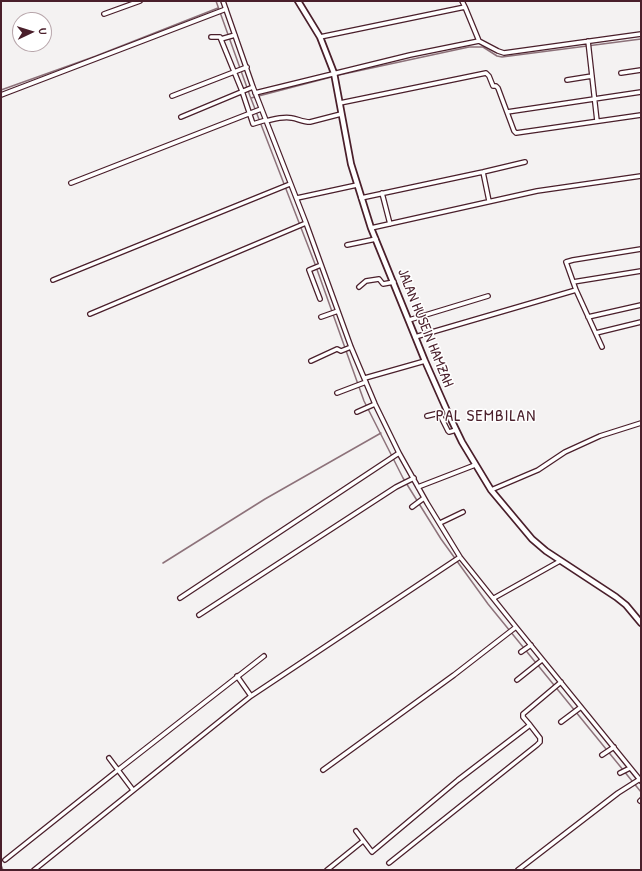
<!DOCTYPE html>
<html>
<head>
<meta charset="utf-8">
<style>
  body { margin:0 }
  #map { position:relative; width:642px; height:871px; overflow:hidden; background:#f4f2f2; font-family:"Patrick Hand",sans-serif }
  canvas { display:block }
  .frame { position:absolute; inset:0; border:2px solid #4a1f2b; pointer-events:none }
  .north { position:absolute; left:12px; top:12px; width:40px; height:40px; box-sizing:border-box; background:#fff; border:1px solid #b7a5aa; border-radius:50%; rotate:86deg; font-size:11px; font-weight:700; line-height:16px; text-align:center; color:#4a1f2b }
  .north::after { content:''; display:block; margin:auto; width:14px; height:18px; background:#4a1f2b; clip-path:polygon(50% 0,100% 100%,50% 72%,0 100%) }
</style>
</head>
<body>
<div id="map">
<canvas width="642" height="871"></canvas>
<div class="frame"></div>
<div class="north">U</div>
</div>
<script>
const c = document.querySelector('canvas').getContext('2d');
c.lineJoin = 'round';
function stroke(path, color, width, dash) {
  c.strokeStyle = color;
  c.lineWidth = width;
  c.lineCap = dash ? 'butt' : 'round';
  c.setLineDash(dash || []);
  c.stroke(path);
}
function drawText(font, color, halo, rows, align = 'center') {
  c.font = font + ' "Patrick Hand",sans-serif';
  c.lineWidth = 3;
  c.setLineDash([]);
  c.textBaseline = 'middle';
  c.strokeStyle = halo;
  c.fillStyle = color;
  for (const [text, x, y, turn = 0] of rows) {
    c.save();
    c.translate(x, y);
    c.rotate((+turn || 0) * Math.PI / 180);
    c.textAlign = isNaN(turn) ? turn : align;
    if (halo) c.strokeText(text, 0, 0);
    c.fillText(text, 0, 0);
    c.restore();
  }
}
stroke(new Path2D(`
  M216 1 250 96 315 264 364 401 403 478 441 539 488 604 641 792
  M1 90 96 56 218 8
  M251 98 339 75 469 47H483L497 56 502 57 641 39
  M163 563 265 499 381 433
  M1 865 3 870`), '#8d727a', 1.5);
const minor = new Path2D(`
  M223 1 253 87 306 223 351 347 375 404 399 453 427 503 460 557 516 627 641 781
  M465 7 479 41
  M104 14 140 1
  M211 37H220L242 91 253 124 266 120
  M320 37 465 7 462 1
  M221 39 235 35
  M588 41 597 121
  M621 73 641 70
  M567 80 592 76
  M255 93 410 55 479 41 498 51 504 53 641 34
  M1 95 226 9
  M172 96 247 67
  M340 103 486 73 489 76 493 86H496L498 88 514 131 516 133 641 115
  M507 112 641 92
  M181 117 253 87
  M266 121C275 119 283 116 292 118 298 119 303 122 310 122L341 114
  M483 172 489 201
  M71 183 261 109
  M382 193 390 224
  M297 198 357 185
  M361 198 483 172 525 162
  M371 228 537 191 641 176
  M347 245 376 239
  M53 280 290 184
  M573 282 641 271
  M359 287 366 281 379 279 383 284 394 282
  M320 299 309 270 321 265
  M90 314 306 223
  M321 317 338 311
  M588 317 641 305
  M409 320 488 296
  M596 333 641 322
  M415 337 576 290
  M602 347 576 290 566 262 573 260 641 249
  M311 361 337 349 341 351 351 347
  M365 378 425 361
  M337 393 366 382
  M357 412 375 404
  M427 416 439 413 448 431 449 432 456 430
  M418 487 475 465
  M491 490 538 470 565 452 600 436 641 423
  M412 507 424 498
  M440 523 463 512
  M180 598 399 453
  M494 598 560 561
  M199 615 396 487 414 478
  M521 652 531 645
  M237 676 251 696
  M517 680 542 660
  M561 722 581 707
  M602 755 614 747
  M323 770 454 675 516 627
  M620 773 630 768
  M133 790 118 770 264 656
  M640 801 641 800
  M356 831 372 852 458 780 530 725 523 717V714L561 682
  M5 860 118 770 109 758
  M389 863 537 745 540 742V738L530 725
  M34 870 251 696 460 557
  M327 870 363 841
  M518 870 618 793 640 779`);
const tertiary = new Path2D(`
  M298 1 320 37 334 73 351 164 371 228 425 361 448 413 462 442 491 490 532 539 546 551 616 597 626 605 641 623`);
stroke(minor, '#4a1f2b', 6);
stroke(tertiary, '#4a1f2b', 8);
stroke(minor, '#fff', 3.5);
stroke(tertiary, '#fff', 4.5);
drawText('15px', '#4a1f2b', '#fff', [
  ["JALAN HUSEIN HAMZAH",425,328,68]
]);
c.letterSpacing = '1px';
drawText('17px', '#4a1f2b', '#fff', [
  ["PAL SEMBILAN",486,416]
]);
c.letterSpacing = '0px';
</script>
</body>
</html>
